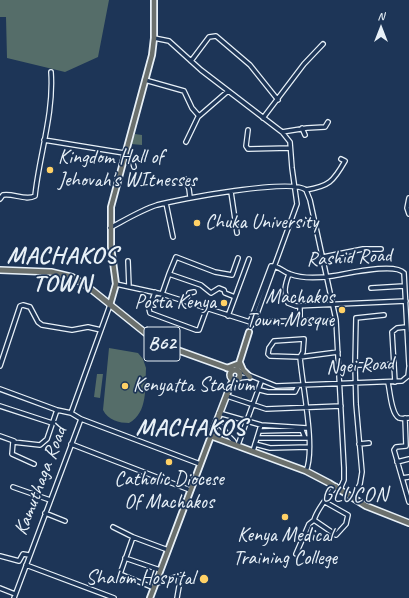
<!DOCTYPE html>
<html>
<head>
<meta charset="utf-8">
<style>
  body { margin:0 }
  #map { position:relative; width:409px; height:598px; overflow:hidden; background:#1d3557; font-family:Caveat,sans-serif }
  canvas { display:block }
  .north { position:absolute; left:361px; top:8px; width:40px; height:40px; -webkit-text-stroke:3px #1d3557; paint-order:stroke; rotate:0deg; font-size:11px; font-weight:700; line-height:16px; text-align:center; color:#e8f1f8 }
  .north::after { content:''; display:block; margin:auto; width:14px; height:18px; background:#e8f1f8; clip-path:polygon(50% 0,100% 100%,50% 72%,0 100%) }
</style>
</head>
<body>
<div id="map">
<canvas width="409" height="598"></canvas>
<div class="north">N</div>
</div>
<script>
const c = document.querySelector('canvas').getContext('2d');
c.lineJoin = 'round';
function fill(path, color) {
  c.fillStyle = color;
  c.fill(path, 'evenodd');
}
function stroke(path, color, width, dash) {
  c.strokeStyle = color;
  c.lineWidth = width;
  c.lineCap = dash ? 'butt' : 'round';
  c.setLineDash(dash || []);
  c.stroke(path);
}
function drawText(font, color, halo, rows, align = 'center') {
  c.font = font + ' Caveat,sans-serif';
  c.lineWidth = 3.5;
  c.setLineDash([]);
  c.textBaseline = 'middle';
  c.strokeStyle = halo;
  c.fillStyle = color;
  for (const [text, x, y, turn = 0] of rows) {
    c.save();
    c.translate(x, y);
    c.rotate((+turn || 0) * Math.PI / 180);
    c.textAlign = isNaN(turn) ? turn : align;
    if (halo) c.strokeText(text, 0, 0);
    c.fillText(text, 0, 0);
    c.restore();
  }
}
fill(new Path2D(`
  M0 0H109L98 57 65 72 7 58 6 17H0Z
  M135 134 142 135V145L131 144Z
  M109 348 138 353 143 359 146 368C145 387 148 413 129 423 119 423 108 420 103 410Z
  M97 374H103L100 398 94 397Z`), '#556d69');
const minor = new Path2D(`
  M154 38 169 41 201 70 282 132 290 142 292 168 297 204 254 322 251 326
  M191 61 209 37 216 36 250 65 278 100
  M145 80 184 91 192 108 199 116
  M263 118 304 64 323 44
  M302 128 305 135
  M248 130 246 146 248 149 290 148
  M282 132 307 128 325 127 328 122
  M44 140 124 153
  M186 142 198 117 228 91
  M124 155 132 160 134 167
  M185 179 189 189 190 197
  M306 190C329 186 333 182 345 161L341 159
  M231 192 237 233
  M409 198 407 208 409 214
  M0 199 3 195C13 193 26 201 35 196 39 156 54 114 51 72
  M166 203 173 237
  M110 228C125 220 141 210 157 205 178 199 293 178 306 190L310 200 336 320 344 468V480L340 489
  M323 257 363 249H381
  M128 261 129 287
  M169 274 176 257 215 272 232 275 238 258
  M289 274C285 285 283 292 288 303L296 306 406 301
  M116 284 162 294 250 322 336 320
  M371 288 404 286
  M155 292 149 309 150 313 196 330H199L207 308
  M162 294 169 274 201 285 211 293 219 288 224 290 225 293 235 297
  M186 301 189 293 194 292
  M384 315 356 318 355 365H387L394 363
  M228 316 249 259
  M300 321V306
  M250 322 271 266C278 265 283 272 290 274 303 279 319 278 332 276 346 274 395 262 404 273L409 365
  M0 366 20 306 23 305 30 307 38 322 42 325 72 330 88 327 101 330
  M239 371 276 386 402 381 408 376 409 367
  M239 378 248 377
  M395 382 392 332 397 328 406 327
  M388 383C390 390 391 414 399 418 402 419 406 418 409 418
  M0 389 57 410 71 413
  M260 390 268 392H295L298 386
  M227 396 266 409 341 406
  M0 406 52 423
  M71 413 81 419 200 464
  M71 413 110 305
  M219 413 261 425 253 451
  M405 418 406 446 396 447 394 450 409 502
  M216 423C223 426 223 428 227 434 230 439 233 438 235 444
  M261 425 307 428
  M260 431 302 430 305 438
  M0 436 14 441
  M257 438H307
  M71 444 190 490
  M255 444 270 448 309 447
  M359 444 369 443
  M238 445 261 382
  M397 462 409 459
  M34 464 12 454 13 442 40 445 47 439 57 410
  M306 471C316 449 302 384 300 357L303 352 304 339 274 341 269 348 268 354 270 356 300 357 338 352
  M402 478 409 477
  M13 487 50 500
  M353 498 360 484 362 472 356 404 355 365
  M325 502 348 515 346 524 336 535 314 520C317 509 328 496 336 486
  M45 513 65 521
  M113 527 133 537 168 550
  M133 537 120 574 154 588
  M296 554 309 524 314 520
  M0 556 19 561 23 554 29 555
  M125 558 160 570
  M26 565 114 598
  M155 584 181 575 177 598
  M0 588 15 594
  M14 598 81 419`);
const major = new Path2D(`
  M110 305 116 284 111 247V207L152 55 154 38V0
  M227 368 240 363 243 370 250 377
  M237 370 249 332
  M150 598 211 436`);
const highway = new Path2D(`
  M0 270 51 272 72 277 87 286 153 339 169 347 233 370
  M230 375a5 5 0 1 1 10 0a5 5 0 1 1-10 0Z
  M234 380 231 384 211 436 306 471 329 483 366 506 409 523`);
stroke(minor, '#e8f1f8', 6);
stroke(major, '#e8f1f8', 8);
stroke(highway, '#e8f1f8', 8);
stroke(minor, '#1d3557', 3.5);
stroke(major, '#6b706d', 4.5);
stroke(highway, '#6b706d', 5);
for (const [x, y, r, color] of [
  [50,170,4,"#ffd166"],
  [197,223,4,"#ffd166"],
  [224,303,4,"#ffd166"],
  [342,310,4,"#ffd166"],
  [125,386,4,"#ffd166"],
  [169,462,4,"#ffd166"],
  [285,517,4,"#ffd166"],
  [204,579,5,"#ffd166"]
]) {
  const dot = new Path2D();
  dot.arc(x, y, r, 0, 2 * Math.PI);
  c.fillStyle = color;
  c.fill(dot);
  stroke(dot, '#1d3557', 1.5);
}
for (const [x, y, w] of [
  [162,344,36]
]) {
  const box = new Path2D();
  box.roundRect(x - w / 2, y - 17, w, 34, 3);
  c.fillStyle = '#1d3557';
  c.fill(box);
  stroke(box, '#e8f1f8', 1);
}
drawText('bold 19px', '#e8f1f8', null, [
  ["B62",162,344]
]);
drawText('20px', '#e8f1f8', '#1d3557', [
  ["Kingdom Hall of",58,158],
  ["Jehovah's WItnesses",58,181],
  ["Chuka University",205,223],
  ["Machakos",334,298,"right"],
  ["Town Mosque",334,321,"right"],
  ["Posta Kenya",216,303,"right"],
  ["Kenyatta Stadium",133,386],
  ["Catholic Diocese",169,480,"center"],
  ["Of Machakos",169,503,"center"],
  ["Kenya Medical",285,536,"center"],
  ["Training College",285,559,"center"],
  ["Shalom Hospital",195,579,"right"]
], 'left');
drawText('20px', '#e8f1f8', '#1d3557', [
  ["Rashid Road",349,258,-3],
  ["Ngei Road",360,366,-4],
  ["Kamuthaga Road",41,481,-69]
]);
c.letterSpacing = '1px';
drawText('21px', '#e8f1f8', '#1d3557', [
  ["GLUCON",355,495]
]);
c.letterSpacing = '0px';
c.letterSpacing = '1px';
drawText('bold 24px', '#e8f1f8', '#1d3557', [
  ["MACHAKOS",62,257],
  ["TOWN",62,285],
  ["MACHAKOS",191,429]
]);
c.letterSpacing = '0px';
</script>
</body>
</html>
